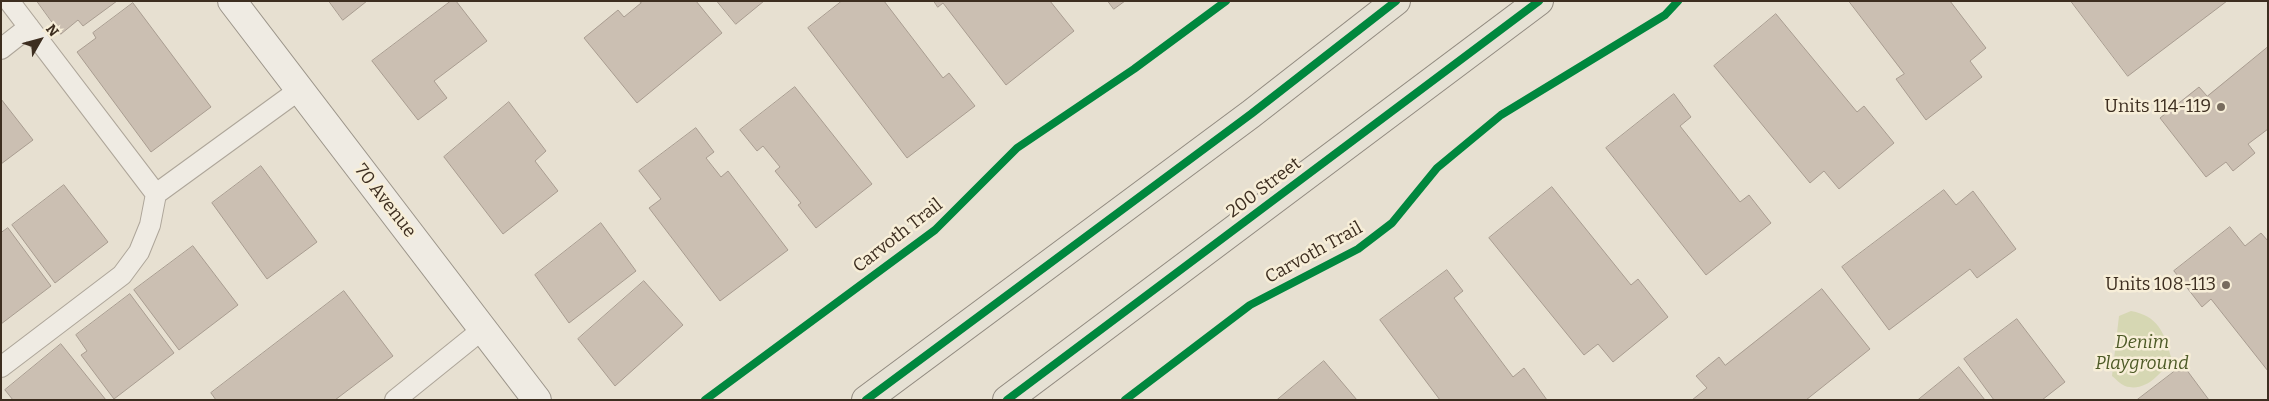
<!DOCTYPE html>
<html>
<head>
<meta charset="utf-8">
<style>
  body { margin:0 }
  #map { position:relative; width:2269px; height:401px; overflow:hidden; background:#e7e0d1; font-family:Bitter,serif }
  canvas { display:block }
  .frame { position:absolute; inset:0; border:2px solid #3d2e20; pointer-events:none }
  .north { position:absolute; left:15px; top:15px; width:50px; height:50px; -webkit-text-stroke:4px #f7eed8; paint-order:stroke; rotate:52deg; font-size:14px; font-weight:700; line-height:20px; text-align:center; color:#3d2e20 }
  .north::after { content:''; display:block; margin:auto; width:18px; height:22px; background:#3d2e20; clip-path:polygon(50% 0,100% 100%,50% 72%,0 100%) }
</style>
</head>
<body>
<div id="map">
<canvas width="2269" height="401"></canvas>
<div class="frame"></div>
<div class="north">N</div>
</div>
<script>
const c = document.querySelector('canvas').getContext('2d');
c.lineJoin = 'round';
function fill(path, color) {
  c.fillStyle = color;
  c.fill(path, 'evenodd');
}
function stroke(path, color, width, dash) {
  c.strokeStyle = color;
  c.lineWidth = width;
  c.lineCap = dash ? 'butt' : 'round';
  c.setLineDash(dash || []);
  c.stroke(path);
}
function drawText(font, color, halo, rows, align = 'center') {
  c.font = font + ' Bitter,serif';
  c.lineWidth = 5;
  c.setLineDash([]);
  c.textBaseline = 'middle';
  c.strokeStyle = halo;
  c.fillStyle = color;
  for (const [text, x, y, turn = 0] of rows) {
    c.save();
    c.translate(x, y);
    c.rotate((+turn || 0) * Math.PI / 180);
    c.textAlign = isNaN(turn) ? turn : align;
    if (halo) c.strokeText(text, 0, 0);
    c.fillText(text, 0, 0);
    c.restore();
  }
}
fill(new Path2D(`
  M2131 311C2158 316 2164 332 2171 357 2163 373 2145 393 2125 386 2120 384 2116 379 2112 376L2119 316Z`), '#d6d7b3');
const building = new Path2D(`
  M37 1H117L83 26 78 20 61 34Z
  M329 1H367L343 20Z
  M451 1H456L487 41 434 81 447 98 418 120 372 61Z
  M639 1H696L722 33 637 103 584 38 618 10 624 17 641 3Z
  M717 1H764L736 24Z
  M842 1H884L943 78 949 73 975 106 907 158 808 28Z
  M934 1H1050L1074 31 1006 85 943 3 938 7Z
  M1108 1H1125L1114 9Z
  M1849 1H1950L1986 48 1970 61 1982 77 1926 120 1896 79 1904 74Z
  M2071 1H2227L2128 76Z
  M133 3 211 107 151 152 77 52 96 38 93 33Z
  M1776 14 1857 112 1864 106 1894 143 1839 189 1824 171 1810 183 1714 66Z
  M2268 47V129L2248 144 2255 153 2233 171 2226 162 2206 177 2160 118 2199 87 2207 96Z
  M795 87 872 184 816 228 798 205 801 203 775 171 780 167 763 146 757 151 740 130Z
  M1674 94 1691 117 1680 126 1740 202 1749 195 1771 223 1706 275 1606 148Z
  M1 99 33 140 1 164Z
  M509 102 546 151 535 161 558 191 503 234 444 157Z
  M696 128 714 152 706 158 721 177 728 171 788 250 720 301 649 208 661 199 639 171Z
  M261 166 317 242 267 279 212 203Z
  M64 185 108 242 55 283 12 225Z
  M1552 187 1631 285 1638 279 1668 317 1613 362 1598 344 1584 355 1489 238Z
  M1944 190 1956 205 1973 191 2016 249 1977 278 1970 269 1889 330 1842 267Z
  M601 223 636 271 569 323 535 275Z
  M2230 227 2245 246 2261 233 2268 241V371L2211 299 2202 307 2174 271Z
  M8 228 51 286 1 324V233Z
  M193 246 238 305 179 350 134 290Z
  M1447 270 1463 291 1454 298 1513 377 1524 368 1547 400H1440L1380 320Z
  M644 281 683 325 615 386 578 339Z
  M1822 289 1870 349 1806 400H1692L1707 388 1696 376 1719 357 1725 365Z
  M344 291 393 356 335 400H216L211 393Z
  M130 294 174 353 114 399 81 355 87 351 76 335Z
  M2017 319 2065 382 2042 400H1994L1964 359Z
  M61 344 106 400H13L5 390Z
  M1324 361 1357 400H1277Z
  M2183 365 2209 400H2137Z
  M1959 367 1985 400H1918Z`);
fill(building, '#cbbfb2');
stroke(building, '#a89c90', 1);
const lane = new Path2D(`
  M9 1 156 194 299 90
  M1 49 29 27
  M1 367 122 275 139 252 150 225 156 194
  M395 400 483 329`);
const secondary = new Path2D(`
  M232 1 537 400`);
const primary = new Path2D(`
  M866 400 1251 114 1396 1
  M1007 400 1539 1`);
stroke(lane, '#ada599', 22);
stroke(secondary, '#9c958a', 30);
stroke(primary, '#928b80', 30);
stroke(lane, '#efebe3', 20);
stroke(secondary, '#efebe3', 28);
stroke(primary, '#e6e1d4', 28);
stroke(new Path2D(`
  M705 400 935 230 1017 148 1134 69 1226 1
  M866 400 1251 114 1396 1
  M1007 400 1539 1
  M1125 400 1250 305 1358 249 1392 223 1437 168 1501 115 1665 15 1678 1`), '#00873e', 8);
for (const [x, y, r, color] of [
  [2221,107,5,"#786c5e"],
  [2226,285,5,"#786c5e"]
]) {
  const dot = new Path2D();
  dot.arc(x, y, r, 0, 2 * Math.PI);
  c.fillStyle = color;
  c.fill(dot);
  stroke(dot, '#f7eed8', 2);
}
drawText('18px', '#3d2e20', '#f7eed8', [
  ["Units 114-119",2211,107],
  ["Units 108-113",2216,285]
], 'right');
drawText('18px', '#3d2e20', '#f7eed8', [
  ["200 Street",1264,188,-37],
  ["70 Avenue",385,201,52],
  ["Carvoth Trail",898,236,-38],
  ["Carvoth Trail",1314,253,-29]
]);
drawText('italic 18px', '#4d5a26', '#f7eed8', [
  ["Denim",2142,343],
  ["Playground",2142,364]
]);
</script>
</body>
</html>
